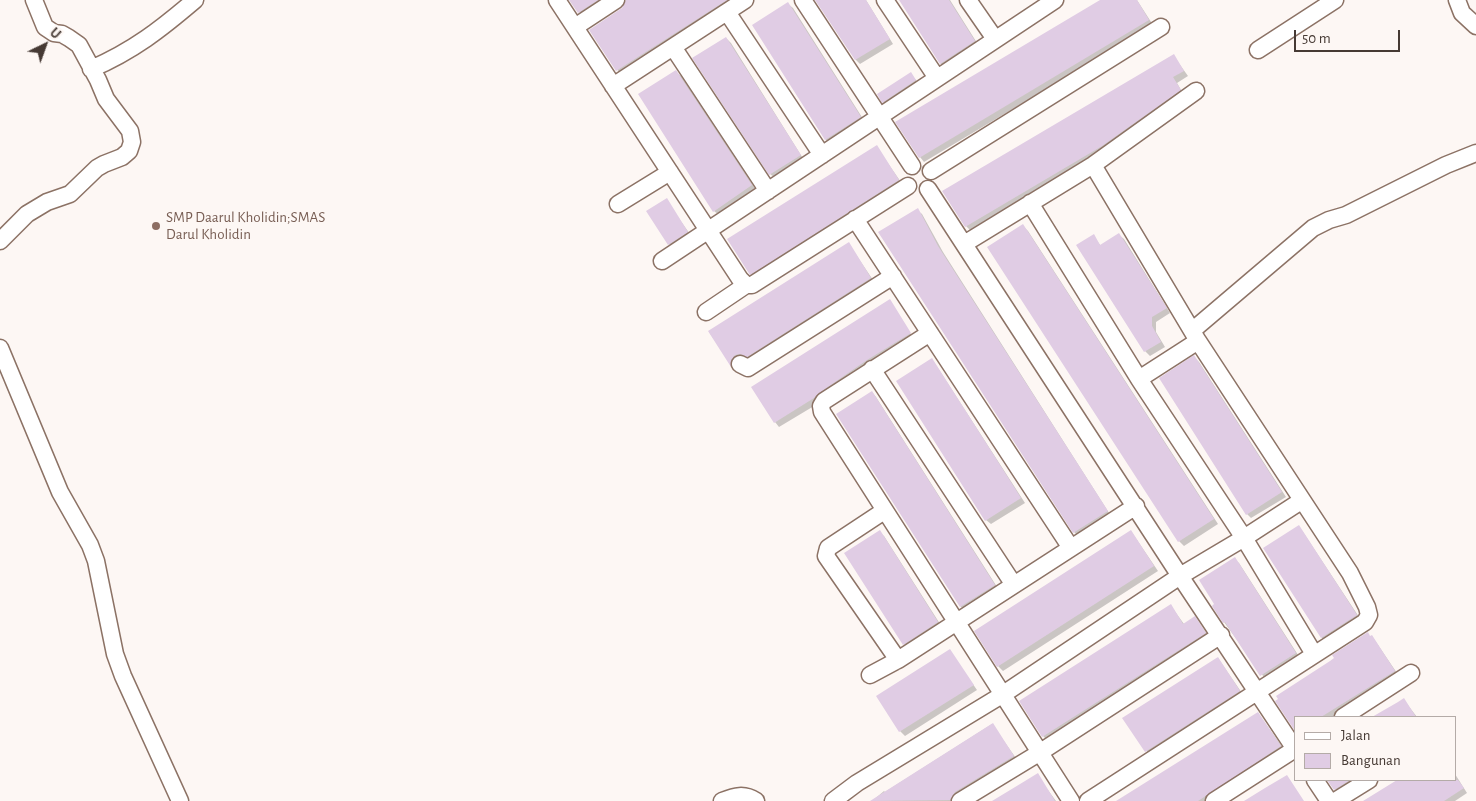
<!DOCTYPE html>
<html>
<head>
<meta charset="utf-8">
<style>
  body { margin:0 }
  #map { position:relative; width:1476px; height:801px; overflow:hidden; background:#fdf7f4; font-family:"Alegreya Sans",sans-serif }
  canvas { display:block }
  .legend { position:absolute; left:1294px; top:716px; width:162px; height:65px; box-sizing:border-box; background:#fdf7f4; border:1px solid #b4aba7; margin:0; padding:6px 9px; list-style:none; font-size:15px; color:#463a34 }
  .legend li { display:flex; align-items:center; gap:10px; height:25px }
  .legend b { width:25px; border:1px solid #b4aba7 }
  .north { position:absolute; left:20px; top:20px; width:50px; height:50px; -webkit-text-stroke:4px #fdf7f4; paint-order:stroke; rotate:42deg; font-size:14px; font-weight:700; line-height:20px; text-align:center; color:#463a34 }
  .north::after { content:''; display:block; margin:auto; width:18px; height:22px; background:#463a34; clip-path:polygon(50% 0,100% 100%,50% 72%,0 100%) }
  .scale { position:absolute; left:1294px; top:30px; width:106px; height:22px; box-sizing:border-box; border:2px solid #463a34; border-top:0; padding-left:6px; font-size:15px; line-height:18px; white-space:nowrap; color:#463a34; -webkit-text-stroke:4px #fdf7f4; paint-order:stroke }
</style>
</head>
<body>
<div id="map">
<canvas width="1476" height="801"></canvas>
<ul class="legend">
<li><b style="height:6px;background:#fff"></b>Jalan</li>
<li><b style="height:14px;background:#e0cce4"></b>Bangunan</li>
</ul>
<div class="north">U</div>
<div class="scale">50 m</div>
</div>
<script>
const c = document.querySelector('canvas').getContext('2d');
c.lineJoin = 'round';
function fill(path, color) {
  c.fillStyle = color;
  c.fill(path, 'evenodd');
}
function stroke(path, color, width, dash) {
  c.strokeStyle = color;
  c.lineWidth = width;
  c.lineCap = dash ? 'butt' : 'round';
  c.setLineDash(dash || []);
  c.stroke(path);
}
function drawText(font, color, halo, rows, align = 'center') {
  c.font = font + ' "Alegreya Sans",sans-serif';
  c.lineWidth = 4;
  c.setLineDash([]);
  c.textBaseline = 'middle';
  c.strokeStyle = halo;
  c.fillStyle = color;
  for (const [text, x, y, turn = 0] of rows) {
    c.save();
    c.translate(x, y);
    c.rotate((+turn || 0) * Math.PI / 180);
    c.textAlign = isNaN(turn) ? turn : align;
    if (halo) c.strokeText(text, 0, 0);
    c.fillText(text, 0, 0);
    c.restore();
  }
}
fill(new Path2D(`
  M570 0H609L583 17Z
  M627 0H735L621 75 590 30 623 9Z
  M817 0H866L893 44 860 64 856 60Z
  M901 0H950L979 46 946 68 941 64Z
  M1102 0H1137L1153 25 924 162 920 157Z
  M788 4 793 8 865 122 831 144 826 140 754 25Z
  M726 38 731 43 804 160 775 178 770 174Z
  M1173 55 1188 76 1177 83 1184 95 1107 150 971 231 966 226Z
  M676 72 681 76 756 190 719 215 714 211Z
  M911 74 920 85 888 107 883 102Z
  M876 146 903 185 755 278 751 274Z
  M666 200 692 237 674 249 669 244Z
  M917 210 922 214 943 252 1111 516 1079 537 1074 532Z
  M1023 226 1028 231 1218 524 1184 546 1179 541 1083 391Z
  M1119 235 1124 239 1170 313 1156 322V332L1165 347 1150 356 1145 351 1078 245 1093 236 1101 246Z
  M849 244 875 283 753 361 735 370 709 332Z
  M891 304 914 339 819 403 779 427 775 422Z
  M1194 357 1199 362 1286 497 1251 518 1247 514Z
  M936 365 1025 503 991 524 986 520Z
  M872 392 876 397 999 590 965 611 961 607Z
  M1299 527 1303 532 1361 620 1327 642 1322 638 1265 548Z
  M1131 531 1158 571 1003 671 998 666Z
  M879 532 884 536 942 627 908 649 904 644Z
  M1234 559 1239 563 1300 658 1266 680 1224 622 1215 605Z
  M1171 606 1184 624 1195 618 1210 638 1048 741 1043 736Z
  M1372 636 1399 676 1334 717H1295L1280 699Z
  M950 651 977 690 905 736 900 731Z
  M1218 658 1244 696 1150 756 1124 718Z
  M1404 700 1417 717H1376Z
  M1258 713 1285 751 1210 801H1120Z
  M992 724 1018 761 957 801H872L884 791 885 792Z
  M1455 774 1467 793 1455 801H1366L1400 780H1455Z
  M1037 775 1056 801H996Z
  M1328 780H1363L1339 794Z`), '#0003');
fill(new Path2D(`
  M569 0H598L578 13Z
  M626 0H727L616 71 589 30 622 8Z
  M815 0H866L890 39 855 60Z
  M899 0H949L975 41 940 64Z
  M1100 0H1137L1149 20 919 158 895 122Z
  M788 2 861 117 825 140 752 25Z
  M726 37 801 155 769 175 692 58Z
  M1174 54 1184 71 1173 77 1181 90 1102 146 965 227 942 191Z
  M676 70 752 185 713 212 638 94Z
  M911 72 916 80 882 103 877 94Z
  M877 145 899 180 750 275 727 239Z
  M667 198 688 232 668 245 646 211Z
  M918 208 938 246 1108 511 1073 533 878 232Z
  M1023 224 1214 519 1178 542 987 247Z
  M1119 233 1167 308 1152 317V326L1161 342 1144 352 1076 245 1094 234 1100 245Z
  M849 242 871 278 747 357 740 354 735 355 731 360V367L708 331Z
  M890 299 911 333 867 360 819 393 814 398 774 423 751 387Z
  M1194 355 1282 492 1246 515 1159 378Z
  M932 358 1021 498 985 521 896 381Z
  M872 391 995 585 960 607 836 414Z
  M1299 525 1357 615 1321 638 1263 548Z
  M880 530 938 622 903 645 844 553Z
  M1131 530 1154 566 997 667 974 631Z
  M1235 557 1296 653 1260 676 1225 622 1223 623 1212 606 1214 604 1199 580Z
  M1171 604 1183 624 1195 616 1206 633 1042 737 1019 701Z
  M1368 632 1370 636 1372 635 1395 671 1321 717H1295V731L1275 701 1278 699 1276 696 1330 661 1334 658 1332 655Z
  M950 649 974 685 899 732 876 696Z
  M1218 657 1240 691 1145 752 1122 718Z
  M1404 698 1416 717H1372L1398 702Z
  M1258 712 1281 746 1198 801H1116Z
  M993 723 1014 756 955 792 950 800 870 801Z
  M1038 773 1055 801H992L1025 781Z
  M1287 775 1304 801H1244L1265 788Z
  M1327 780H1350L1334 790Z
  M1397 780H1458L1464 788 1444 801H1363Z`), '#e0cce4');
const street = new Path2D(`
  M557 0 740 279 746 285H752L908 186
  M803 0 912 166
  M885 0 937 78
  M968 0 995 39
  M1457 0 1462 13 1476 26
  M727 12 822 155
  M575 27 616 0
  M673 47 768 191
  M1258 50 1335 0
  M91 69C133 51 161 29 195 0
  M613 86 745 0
  M931 171 1161 27
  M928 189 1180 576 1295 749
  M1030 203 1139 379 1244 538 1314 654
  M618 204 670 172
  M855 219 1071 548
  M0 241 27 214 47 202 70 194 97 168 104 164 122 157 129 151 132 142 130 131 106 99 98 80 79 45 69 38 62 34 54 33 45 27 34 0
  M964 244 1093 165 1196 91
  M662 261 1055 0
  M706 312 746 285
  M1193 330 1313 228 1329 220 1346 215 1446 165 1476 153
  M930 333 824 401 821 406 822 412 1071 801
  M0 348 60 492 90 545 96 561 115 654 123 676 180 801
  M740 364 748 368 893 276
  M872 369 1014 585
  M1139 379 1198 341
  M884 511 828 548 826 556 898 660 1136 506
  M870 675 898 660
  M1343 717 1411 673
  M1315 780 1329 801
  M722 801C735 796 744 793 756 801
  M833 801 857 783 1002 695 1180 576 1244 538 1301 501
  M960 801 1039 753 1221 635
  M1088 801 1365 622 1369 615 1367 607 1350 573 1198 341 1093 165
  M1214 801 1295 749
  M1335 801 1369 780`);
stroke(street, '#8c7265', 19);
stroke(street, '#fff', 16);
for (const [x, y, r, color] of [
  [156,226,5,"#8d6e63"]
]) {
  const dot = new Path2D();
  dot.arc(x, y, r, 0, 2 * Math.PI);
  c.fillStyle = color;
  c.fill(dot);
  stroke(dot, '#fdf7f4', 2);
}
drawText('15px', '#785e54', '#fdf7f4', [
  ["SMP Daarul Kholidin;SMAS",166,217],
  ["Darul Kholidin",166,234]
], 'left');
</script>
</body>
</html>
